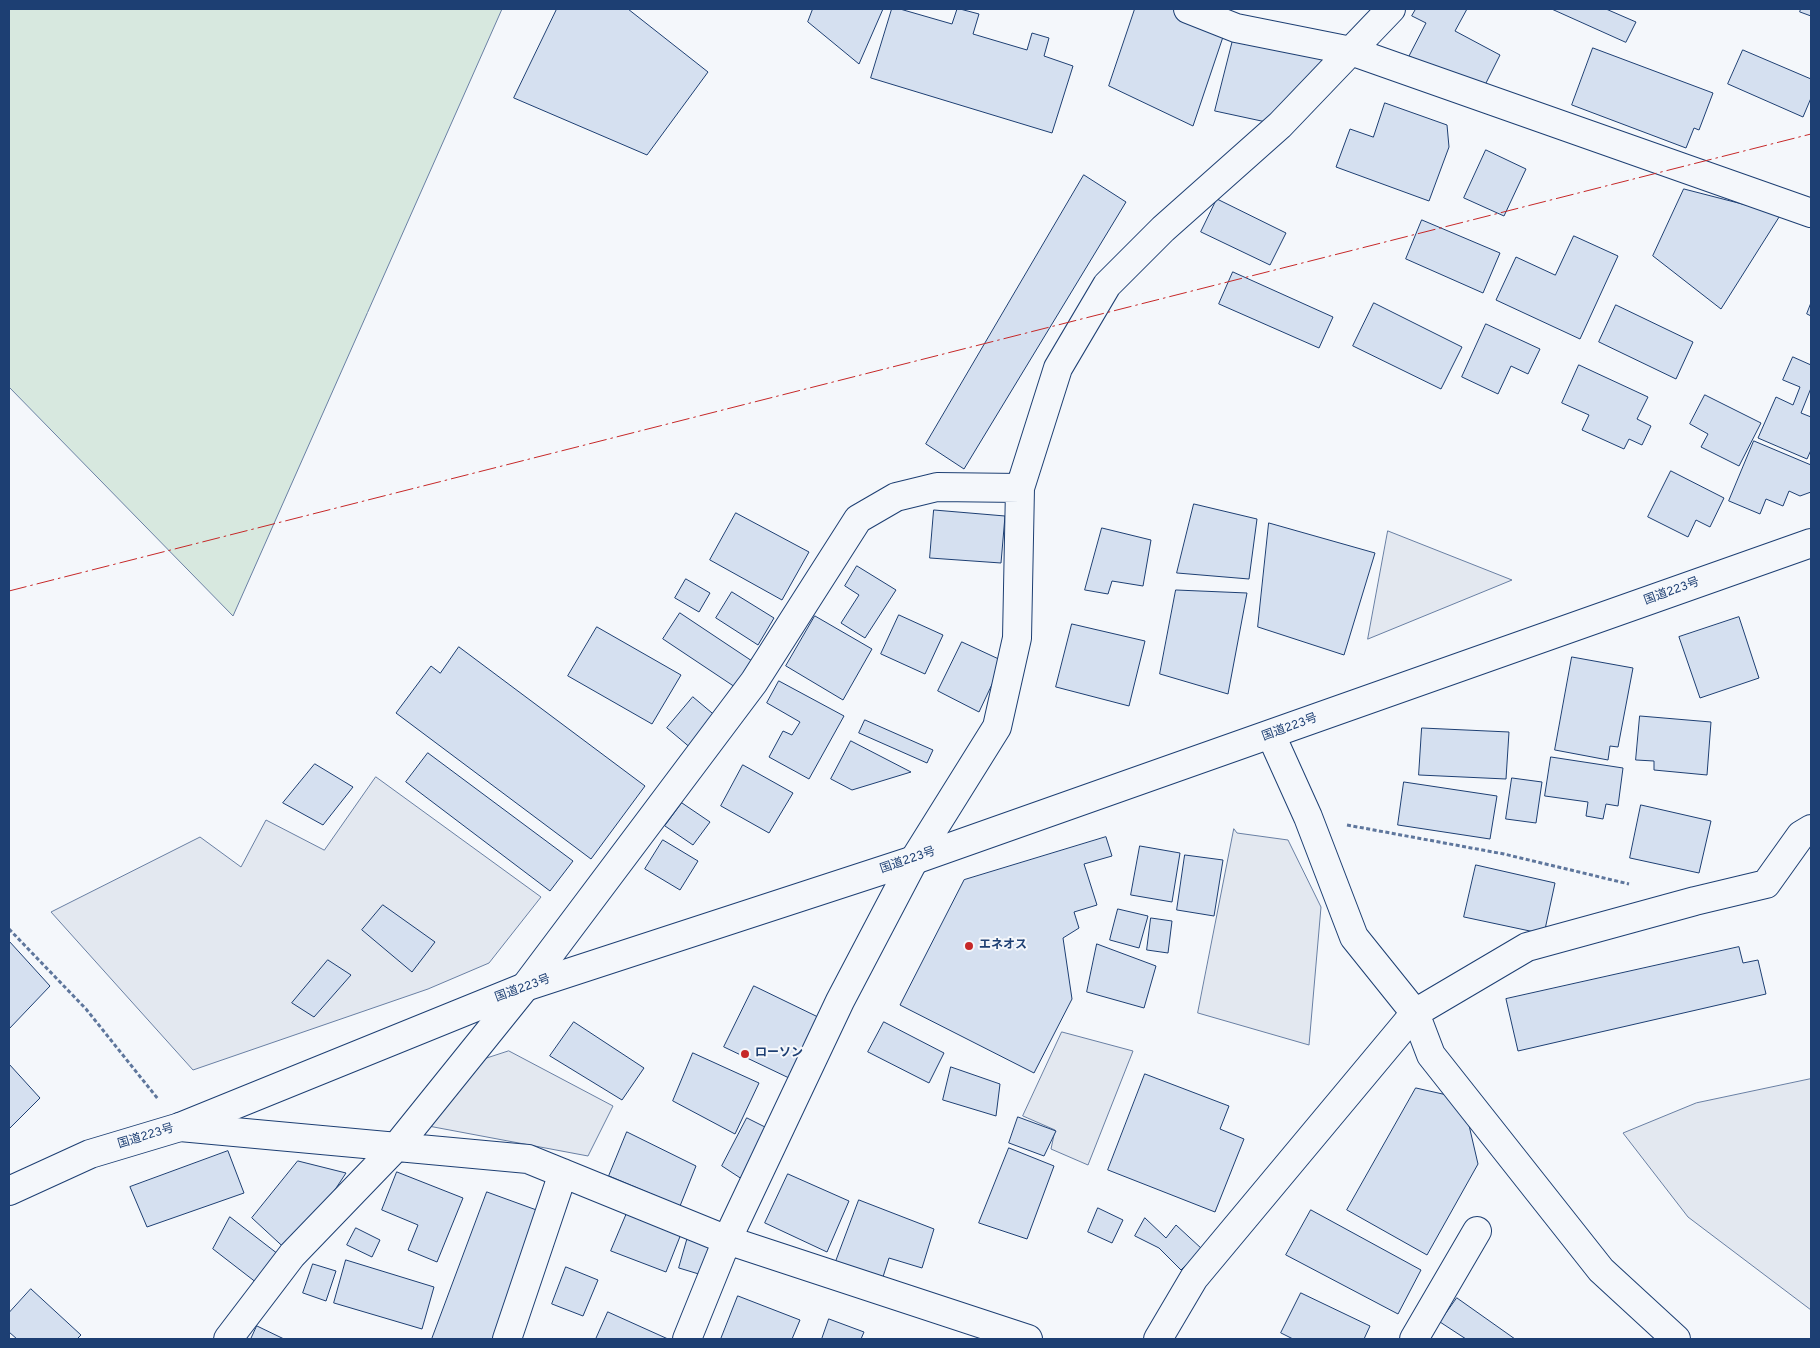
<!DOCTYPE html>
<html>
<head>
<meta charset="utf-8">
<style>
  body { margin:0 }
  #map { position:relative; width:1820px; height:1348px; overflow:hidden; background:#f4f7fb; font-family:Overpass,sans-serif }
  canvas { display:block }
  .frame { position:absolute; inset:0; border:10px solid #1d3f73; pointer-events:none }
</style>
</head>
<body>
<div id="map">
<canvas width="1820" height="1348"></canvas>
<div class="frame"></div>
</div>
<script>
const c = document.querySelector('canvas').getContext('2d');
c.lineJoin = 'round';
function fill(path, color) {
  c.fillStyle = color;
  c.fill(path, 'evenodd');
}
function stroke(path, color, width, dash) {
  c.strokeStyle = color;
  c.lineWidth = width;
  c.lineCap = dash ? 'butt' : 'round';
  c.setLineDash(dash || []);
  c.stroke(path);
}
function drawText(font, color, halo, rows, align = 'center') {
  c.font = font + ' Overpass,"Noto Sans JP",sans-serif';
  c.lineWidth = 4;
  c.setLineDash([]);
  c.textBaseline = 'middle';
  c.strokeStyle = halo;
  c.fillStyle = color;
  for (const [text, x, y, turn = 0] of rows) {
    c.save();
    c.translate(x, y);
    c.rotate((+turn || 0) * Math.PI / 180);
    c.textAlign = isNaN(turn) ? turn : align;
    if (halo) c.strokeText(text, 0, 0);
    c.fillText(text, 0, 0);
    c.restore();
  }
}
const green = new Path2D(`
  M9 9H502L233 616 9 387Z`);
fill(green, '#d7e8df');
stroke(green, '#687fa3', 1);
const parking = new Path2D(`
  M1388 531 1512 580 1368 639Z
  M376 777 541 897 489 963 428 989 193 1070 51 912 200 837 241 867 266 820 324 850Z
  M1234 829 1237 833 1288 840 1321 907 1309 1045 1198 1013Z
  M1062 1032 1133 1051 1088 1165 1051 1149 1055 1130 1023 1116Z
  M509 1051 613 1106 588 1156 423 1125 463 1066Z
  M1811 1079V1310L1688 1217 1623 1133 1696 1103Z`);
fill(parking, '#e3e8f0');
stroke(parking, '#687fa3', 1);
const building = new Path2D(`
  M557 9H628L708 72 647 155 514 98Z
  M813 9H883L859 64 808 22Z
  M892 9H900L952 24 957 9H960L979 14 973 34 1027 50 1032 33 1049 38 1044 56 1073 66 1052 133 871 78Z
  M1135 9H1188L1227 25 1193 126 1109 86Z
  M1416 9H1467L1455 31 1500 55 1481 93 1409 56 1426 23 1412 16Z
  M1552 9H1606L1636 22 1626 42Z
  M1801 9H1811V16L1800 12Z
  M1236 28 1351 51 1280 125 1215 111Z
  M1593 48 1713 93 1699 130 1694 128 1686 148 1572 105Z
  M1743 50 1811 79V98L1803 117 1728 84Z
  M1385 103 1447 125 1449 147 1429 201 1336 167 1350 129 1373 137Z
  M1486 150 1526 169 1504 216 1464 198Z
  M1084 175 1126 202 964 469 926 444Z
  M1684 189 1781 214 1721 309 1653 256Z
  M1217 199 1286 233 1270 265 1201 232Z
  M1422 220 1500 253 1483 293 1406 259Z
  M1574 236 1618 256 1580 339 1496 300 1516 257 1555 275Z
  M1233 272 1333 317 1319 348 1219 304Z
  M1374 303 1462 347 1441 389 1353 346Z
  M1811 303V316L1807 314Z
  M1616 305 1693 342 1676 379 1599 342Z
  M1486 324 1540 349 1528 374 1511 366 1498 394 1462 377Z
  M1793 357 1811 365V388L1801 413 1811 417V450L1807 459 1758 438 1776 397 1793 405 1800 387 1783 380Z
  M1579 365 1648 397 1637 419 1651 426 1642 445 1629 439 1624 449 1582 430 1589 415 1562 403Z
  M1705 395 1761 423 1739 466 1701 447 1708 434 1690 424Z
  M1754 441 1811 465V492L1800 496 1789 491 1783 506 1766 499 1760 514 1729 501Z
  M1671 471 1724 498 1710 527 1696 520 1688 537 1648 517Z
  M1194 504 1257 519 1249 579 1177 573Z
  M934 510 1005 516 1001 563 930 558Z
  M736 513 809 552 782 600 710 560Z
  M1269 523 1375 553 1344 655 1258 627Z
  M1102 528 1151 540 1143 586 1112 581 1108 594 1085 590Z
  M857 566 896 590 865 638 841 623 859 595 845 586Z
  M686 579 710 593 699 612 675 598Z
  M1176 590 1247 593 1228 694 1160 674Z
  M732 592 774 618 758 645 716 618Z
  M680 613 752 661 735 687 663 639Z
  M899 615 943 635 925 674 881 654Z
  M815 616 872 649 843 700 786 666Z
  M1739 617 1759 678 1700 698 1679 637Z
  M1072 624 1145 641 1129 706 1056 687Z
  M597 627 681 675 652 724 568 676Z
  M962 642 1003 661 979 712 938 691Z
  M459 647 645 786 591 859 396 713 431 666 440 673Z
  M1572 657 1633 668 1618 747 1610 746 1608 760 1555 750Z
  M779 681 844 716 809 779 769 757 783 731 792 735 800 722 767 703Z
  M693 697 718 718 692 749 667 728Z
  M1640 716 1711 722 1707 775 1654 770V761L1636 760Z
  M865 720 933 750 927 763 859 733Z
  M1422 728 1509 732 1506 779 1419 775Z
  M851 741 911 772 852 790 831 779Z
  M428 753 573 861 550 891 406 782Z
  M1551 757 1623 768 1618 806 1606 804 1603 819 1586 816 1588 802 1545 796Z
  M315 764 353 787 323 825 283 803Z
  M743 765 793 793 769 833 721 806Z
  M1512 778 1542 782 1536 823 1506 819Z
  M1404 782 1497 796 1490 839 1398 825Z
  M682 803 710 822 693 845 665 826Z
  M1641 805 1711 821 1699 873 1630 858Z
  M1106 837 1112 856 1084 864 1097 905 1074 912 1079 928 1063 938 1072 999 1034 1073 900 1005 964 880Z
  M663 840 698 861 680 890 645 869Z
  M1140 846 1180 853 1172 902 1131 895Z
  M1185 855 1223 860 1214 916 1177 910Z
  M1476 865 1555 883 1544 934 1464 917Z
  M383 905 435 942 412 972 362 930Z
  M1118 909 1148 916 1139 948 1110 940Z
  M1151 918 1172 921 1168 953 1147 950Z
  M9 941 50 986 9 1029Z
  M1097 944 1156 966 1144 1008 1087 992Z
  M1739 947 1743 963 1758 960 1766 994 1518 1051 1506 999Z
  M328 960 351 975 314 1017 292 1003Z
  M754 986 818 1017 789 1078 724 1047Z
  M574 1022 644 1068 622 1100 550 1056Z
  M884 1022 944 1053 929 1083 868 1052Z
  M693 1053 759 1083 735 1134 673 1101Z
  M9 1064 40 1098 9 1129Z
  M951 1067 1000 1084 996 1116 943 1100Z
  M1145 1074 1229 1106 1220 1129 1244 1139 1215 1212 1108 1170Z
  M1416 1088 1447 1095 1468 1121 1478 1164 1427 1255 1347 1210Z
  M1018 1117 1056 1131 1044 1156 1009 1143Z
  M747 1118 773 1131 748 1183 722 1166Z
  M627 1132 696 1166 680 1206 609 1176Z
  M1009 1148 1054 1166 1027 1239 979 1223Z
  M228 1151 244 1193 147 1227 130 1187Z
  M298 1161 346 1173 292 1255 252 1218Z
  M397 1172 463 1198 437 1262 408 1250 418 1225 382 1210Z
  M788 1174 849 1201 827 1252 765 1223Z
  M487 1192 542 1212 495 1339H432Z
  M859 1200 934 1229 922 1268 889 1258 882 1280 835 1264Z
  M1098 1208 1123 1220 1112 1243 1088 1232Z
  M1311 1210 1421 1270 1398 1314 1286 1255Z
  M627 1213 681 1234 666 1272 611 1251Z
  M230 1217 287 1261 266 1290 213 1249Z
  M1145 1218 1166 1238 1176 1225 1202 1249 1181 1270 1159 1248 1135 1236Z
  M356 1228 380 1240 372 1257 347 1245Z
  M689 1233 713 1241 702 1275 679 1268Z
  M346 1260 434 1287 422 1329 334 1303Z
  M313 1264 336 1271 326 1301 303 1293Z
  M566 1267 598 1280 583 1316 552 1304Z
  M31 1289 81 1335 77 1339H17L9 1332V1313Z
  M1301 1293 1370 1326 1364 1339H1293L1281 1333Z
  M738 1296 800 1320 792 1339H721Z
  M1457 1298 1515 1339H1466L1440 1322Z
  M608 1312 668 1339H596Z
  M829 1319 864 1332 861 1339H822Z
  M257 1326 284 1339H251Z`);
fill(building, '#d5e0f0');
stroke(building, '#1d3f73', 1);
const minor = new Path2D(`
  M1188 9 1236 28 1351 51 1811 213
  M1271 735 1308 817 1354 937 1415 1013 1431 1055 1601 1270 1676 1339
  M180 1127 528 1159 727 1240 1028 1339
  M228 1339 292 1255 397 1146 525 987 754 682 858 519 896 497 937 487 1020 488
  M507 1339 563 1173
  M687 1339 727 1240 840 1001 914 860 997 727 1017 638 1020 488 1058 368 1107 285 1163 229 1280 125 1391 9
  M1158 1339 1194 1278 1415 1013 1527 947 1695 901 1766 884 1801 835 1811 829
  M1414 1339 1477 1231`);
const highway = new Path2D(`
  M9 1191 90 1154 180 1127 525 987 914 860 1811 543`);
stroke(minor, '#1d3f73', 30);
stroke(highway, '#1d3f73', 30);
stroke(new Path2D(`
  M1347 825 1504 854 1629 884
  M9 929 86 1009 158 1099`), '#5e769c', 3, [4, 2.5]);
stroke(minor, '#f4f7fb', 28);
stroke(highway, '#f4f7fb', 28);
stroke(new Path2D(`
  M9 591 1811 134`), '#c62828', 1, [18, 4, 2.5, 4]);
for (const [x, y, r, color] of [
  [969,946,5,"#c62828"],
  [745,1054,5,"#c62828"]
]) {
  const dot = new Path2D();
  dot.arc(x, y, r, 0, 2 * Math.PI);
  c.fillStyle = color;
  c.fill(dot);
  stroke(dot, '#f4f7fb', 2);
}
drawText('12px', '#1d3f73', '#f4f7fb', [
  ["国道223号",1672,592,-20],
  ["国道223号",1290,728,-20],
  ["国道223号",908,861,-19],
  ["国道223号",523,989,-20],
  ["国道223号",146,1137,-17]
]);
drawText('bold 12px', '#1d3f73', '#f4f7fb', [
  ["エネオス",979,946],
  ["ローソン",755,1054]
], 'left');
</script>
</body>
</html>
